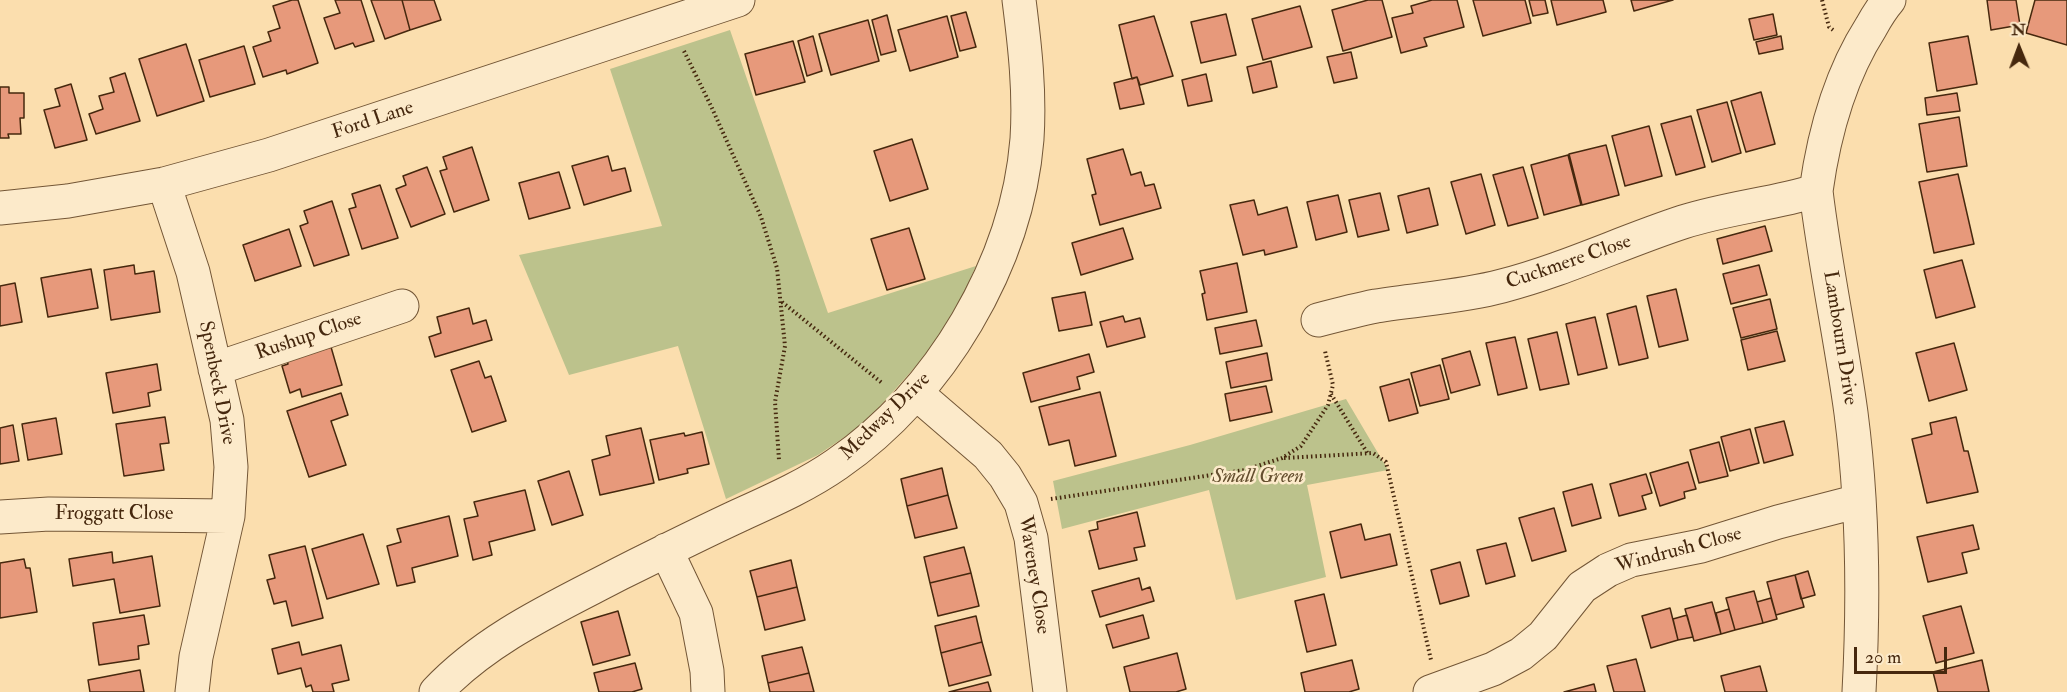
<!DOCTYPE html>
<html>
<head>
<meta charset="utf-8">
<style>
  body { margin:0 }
  #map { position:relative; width:2067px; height:692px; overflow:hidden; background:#fbdeae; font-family:"IM FELL Double Pica",serif }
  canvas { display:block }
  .north { position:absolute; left:1989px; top:18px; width:60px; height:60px; -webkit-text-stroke:4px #fceaca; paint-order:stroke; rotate:359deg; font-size:16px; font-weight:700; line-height:24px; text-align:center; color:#46280e }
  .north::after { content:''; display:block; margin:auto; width:21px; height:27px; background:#46280e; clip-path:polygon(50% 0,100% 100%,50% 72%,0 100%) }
  .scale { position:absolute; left:1854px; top:647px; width:93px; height:27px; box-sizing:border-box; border:3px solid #46280e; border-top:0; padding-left:8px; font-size:18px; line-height:21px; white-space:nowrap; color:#46280e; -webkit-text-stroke:4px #fceaca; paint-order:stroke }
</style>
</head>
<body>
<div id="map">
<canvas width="2067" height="692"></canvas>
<div class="north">N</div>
<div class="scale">20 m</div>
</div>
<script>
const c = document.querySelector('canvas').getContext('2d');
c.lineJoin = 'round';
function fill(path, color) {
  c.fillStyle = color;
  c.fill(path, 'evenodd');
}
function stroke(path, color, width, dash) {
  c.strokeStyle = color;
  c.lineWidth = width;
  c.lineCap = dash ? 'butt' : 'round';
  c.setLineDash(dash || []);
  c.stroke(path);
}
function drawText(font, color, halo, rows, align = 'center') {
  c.font = font + ' "IM FELL Double Pica",serif';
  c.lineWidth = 5;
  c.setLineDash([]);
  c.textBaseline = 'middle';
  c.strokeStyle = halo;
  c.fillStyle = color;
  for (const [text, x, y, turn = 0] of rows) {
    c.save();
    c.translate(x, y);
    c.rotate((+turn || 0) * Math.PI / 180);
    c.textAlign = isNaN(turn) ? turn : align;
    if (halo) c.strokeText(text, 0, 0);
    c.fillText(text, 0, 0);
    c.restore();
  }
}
fill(new Path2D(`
  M730 30 828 313 976 266 951 322 916 366 865 423 818 455 726 499 678 346 569 375 519 255 662 226 610 69Z
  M1346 399 1388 470 1307 485 1326 577 1236 600 1209 490 1062 529 1053 481 1190 445Z`), '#bcc28c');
const building = new Path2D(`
  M292 0H298L318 63 287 74 286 70 263 77 253 47 271 41 268 32 280 28 273 6Z
  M335 0H361L374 41 355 47 353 43 335 49 324 18 340 13Z
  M371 0H402L410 30 385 39Z
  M402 0H434L441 20 410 30Z
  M1368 0H1382L1392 37 1343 51 1332 10Z
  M1432 0H1457L1464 27 1424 38 1427 46 1401 53 1392 18 1413 13 1411 6Z
  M1473 0H1525L1531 23 1483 36Z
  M1529 0H1545L1548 13 1533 16Z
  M1551 0H1603L1606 12 1557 25Z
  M1631 0H1673L1634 11Z
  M1987 0H2016L2020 25 1991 30Z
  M2035 0H2067V45L2026 33Z
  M1300 6 1312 47 1263 60 1252 19Z
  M966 12 976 47 960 51 951 16Z
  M1226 14 1236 55 1201 63 1191 22Z
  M1773 14 1777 35 1754 40 1749 19Z
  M887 15 896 51 881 55 872 20Z
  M947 16 958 57 910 71 898 30Z
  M1154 16 1173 76 1140 85 1137 77 1132 79 1119 25Z
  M868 20 879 61 831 75 819 34Z
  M813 36 822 71 807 76 798 41Z
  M1781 36 1783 49 1759 54 1756 42Z
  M1968 36 1977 84 1937 91 1929 43Z
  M793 41 805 82 756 95 745 54Z
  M186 44 204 101 157 116 139 59Z
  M244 46 255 84 210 97 199 60Z
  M1351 52 1357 78 1334 83 1327 57Z
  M1271 61 1277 87 1253 93 1247 67Z
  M125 73 140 121 96 134 89 114 103 109 99 96 114 92 110 78Z
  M1206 74 1212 101 1188 106 1182 80Z
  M1137 77 1144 104 1120 109 1114 83Z
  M71 84 87 140 55 148 44 110 60 106 55 89Z
  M0 87H9V93H24V118H20L21 134H8L9 138H0Z
  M1761 92 1775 144 1746 152 1731 101Z
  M1957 93 1960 111 1927 115 1925 98Z
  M1727 102 1741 153 1712 162 1697 110Z
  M1691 116 1705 167 1676 175 1661 124Z
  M1959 117 1967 166 1927 172 1919 124Z
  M1649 126 1662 176 1625 186 1612 136Z
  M912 139 928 189 890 201 874 151Z
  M1606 145 1619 195 1582 205 1569 154Z
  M472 147 489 200 454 212 440 171 447 169 443 157Z
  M1123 149 1131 175 1141 172 1145 186 1154 184 1161 208 1100 225 1092 195 1096 194 1087 159Z
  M1568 155 1581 205 1544 215 1531 165Z
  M608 156 612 171 625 168 631 191 584 205 572 166Z
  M427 167 445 214 411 227 396 189 406 185 403 176Z
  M1523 167 1538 218 1508 226 1493 175Z
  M559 172 570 208 529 219 519 183Z
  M1481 174 1495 225 1466 234 1451 182Z
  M1958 174 1974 244 1934 253 1919 182Z
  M380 185 398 238 362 249 349 209 356 207 352 194Z
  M1429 188 1438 225 1407 233 1398 196Z
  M1380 193 1389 230 1358 237 1349 200Z
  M1338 195 1347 232 1316 240 1307 202Z
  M1254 200 1258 215 1287 207 1297 247 1265 255 1264 250 1243 255 1230 205Z
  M332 201 349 255 314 266 300 226 308 223 304 211Z
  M1765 226 1772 251 1723 264 1717 239Z
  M909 228 925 279 887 290 871 239Z
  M1123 228 1133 259 1081 275 1072 243Z
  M289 229 301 266 255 281 243 245Z
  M1962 260 1975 307 1936 318 1924 270Z
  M1237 263 1247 312 1207 320 1202 294 1205 293 1200 271Z
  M134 265 135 274 154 271 160 312 111 320 104 270Z
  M1759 265 1767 295 1731 304 1723 274Z
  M91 269 98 308 48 317 41 278Z
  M15 283 22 322 0 326V286Z
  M1676 289 1688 340 1659 347 1647 296Z
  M1085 292 1092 325 1059 331 1052 298Z
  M1770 299 1777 329 1741 338 1733 308Z
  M1636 306 1648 358 1619 365 1607 314Z
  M469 308 473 324 486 320 492 340 435 357 429 337 441 333 437 317Z
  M1123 316 1125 322 1140 318 1145 337 1107 347 1100 322Z
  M1595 317 1607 368 1578 375 1566 324Z
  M1256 320 1262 346 1220 354 1215 328Z
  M1777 331 1785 361 1748 370 1741 340Z
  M1557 332 1569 384 1540 390 1528 339Z
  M1515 337 1527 388 1498 395 1486 343Z
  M1954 343 1967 390 1929 401 1916 353Z
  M331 347 342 385 302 397 300 389 290 393 282 366 288 364 287 360Z
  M1470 351 1480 385 1451 393 1442 359Z
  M1267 353 1272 380 1231 388 1226 362Z
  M1089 354 1094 372 1077 377 1080 389 1031 402 1023 373Z
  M479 361 485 378 491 376 506 421 472 432 451 370Z
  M157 364 161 390 148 393 150 406 113 413 106 373Z
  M1440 365 1449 399 1420 406 1411 373Z
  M1409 379 1418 413 1389 421 1380 387Z
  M1266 386 1272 412 1230 421 1225 394Z
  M1100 392 1116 456 1075 466 1069 440 1049 445 1039 407Z
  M341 393 348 415 331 421 346 465 309 477 287 411Z
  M165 417 169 443 160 444 164 470 124 476 116 424Z
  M1956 417 1964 451H1968L1978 492 1927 503 1912 439 1932 434 1930 423Z
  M56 418 62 454 28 460 22 424Z
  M1784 421 1793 455 1764 463 1755 428Z
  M13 425 19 461 0 464V428Z
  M641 428 654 483 600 495 592 460 610 455 606 436Z
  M1750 429 1759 463 1730 471 1721 437Z
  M702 432 709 464 687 469 688 473 659 480 650 440 684 433 685 436Z
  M1719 442 1728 476 1699 483 1690 450Z
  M1688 462 1696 489 1684 492 1685 498 1660 506 1650 473Z
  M942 468 948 495 907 506 901 479Z
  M569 471 583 515 552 525 538 481Z
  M1646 474 1652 493 1642 496 1646 509 1619 516 1610 484Z
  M1592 484 1601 518 1572 526 1563 492Z
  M525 490 535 530 489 542 492 555 473 560 464 519 478 516 474 502Z
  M948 495 957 528 915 538 907 506Z
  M1554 508 1566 551 1532 561 1519 518Z
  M1137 512 1145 546 1134 548 1137 560 1099 569 1089 531 1098 529 1097 522Z
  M449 516 458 556 412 568 415 582 397 586 387 546 401 542 397 529Z
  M1361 524 1365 540 1390 534 1397 565 1341 578 1330 532Z
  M1973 525 1979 549 1962 553 1967 573 1928 582 1917 537Z
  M363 534 379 584 327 599 312 549Z
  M1506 543 1515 576 1486 584 1477 550Z
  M305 546 323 618 292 626 286 601 274 604 267 580 275 578 269 555Z
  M964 547 971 573 930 583 924 557Z
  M112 552 113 563 152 556 160 606 120 613 114 579 73 586 69 559Z
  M24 559 26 568H30L37 612 0 618V563Z
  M791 560 797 587 757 597 750 571Z
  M1460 562 1469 596 1440 604 1431 570Z
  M1808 571 1815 595 1801 599 1795 575Z
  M971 573 979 606 938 616 930 583Z
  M1795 575 1804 607 1776 615 1767 582Z
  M1139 578 1142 590 1150 587 1154 601 1100 617 1092 591Z
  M797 587 805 620 765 630 757 597Z
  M1754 591 1763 623 1735 630 1726 598Z
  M1324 594 1336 645 1307 652 1295 601Z
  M1771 598 1777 619 1763 623 1757 602Z
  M1712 602 1721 634 1694 641 1685 609Z
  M1961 606 1974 653 1936 663 1923 616Z
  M1670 608 1678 640 1651 648 1642 616Z
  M1729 609 1735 630 1721 634 1716 613Z
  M618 611 630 655 593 665 581 622Z
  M144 615 149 644 138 646 139 659 99 665 93 623Z
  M1143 615 1149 638 1113 648 1106 625Z
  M1687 615 1693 637 1678 640 1673 619Z
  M976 616 982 642 941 653 935 626Z
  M299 642 302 655 341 645 349 680 332 684 334 692H313L311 685 306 687 301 668 278 674 272 649Z
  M982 642 991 675 949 686 941 653Z
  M802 647 809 673 768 683 762 656Z
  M1177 653 1186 689 1176 692H1130L1124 667Z
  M1636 659 1645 692H1614L1607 666Z
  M1352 660 1359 689 1349 692H1305L1301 673Z
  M1982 660 1989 692H1938L1933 672Z
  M635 663 642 689 632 692H599L594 673Z
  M1760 666 1767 692H1725L1721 676Z
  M140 670 144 692H90L88 680Z
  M809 673 814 692H770L768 683Z
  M988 682 991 692H949Z
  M1594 684 1596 692H1564Z`);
fill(building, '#e7997b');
stroke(building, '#46280e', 1.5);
const minor = new Path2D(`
  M164 184 193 272 227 420 231 467 228 516 196 657 192 692
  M0 208 68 201 164 184 269 155 738 0
  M1318 320C1337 315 1356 310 1376 306 1418 299 1461 297 1502 286 1564 270 1622 242 1683 222 1727 208 1772 204 1816 191
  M215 369 402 306
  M916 393 988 455 1005 476 1021 503 1031 538 1050 692
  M0 517 49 514 228 516
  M666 550 696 613 707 671 708 692
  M436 692C487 638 554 608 619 574 659 554 699 534 740 515 773 500 807 485 837 464 940 393 1017 264 1027 139 1030 92 1025 47 1019 0
  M1430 692 1493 669 1521 654 1543 636 1582 587 1608 570 1631 560 1701 546 1778 522 1859 501
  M1859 692C1864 599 1863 505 1851 413 1841 339 1825 266 1816 191 1824 133 1839 77 1871 27 1876 18 1882 8 1889 0`);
stroke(minor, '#735636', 35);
stroke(new Path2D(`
  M1822 0 1829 27 1833 30
  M684 51 711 106 761 217 777 268 785 346 775 402 779 460
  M782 302 882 383
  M1331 394 1368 454
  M1284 458 1373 453 1386 462 1431 660
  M1051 499 1245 470 1282 458 1301 446 1328 405 1333 385 1325 351`), '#46280e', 4, [1.5, 3]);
stroke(minor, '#fceaca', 33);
drawText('20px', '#46280e', '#fceaca', [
  ["Ford Lane",373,121,-18],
  ["Cuckmere Close",1569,263,-19],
  ["Rushup Close",309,337,-19],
  ["Lambourn Drive",1839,338,81],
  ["Spenbeck Drive",216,383,79],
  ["Medway Drive",886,417,-44],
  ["Froggatt Close",114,515],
  ["Windrush Close",1679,551,-15],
  ["Waveney Close",1033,575,81]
]);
drawText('italic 20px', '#644e2e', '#fceaca', [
  ["Small Green",1258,478]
]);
</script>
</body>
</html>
